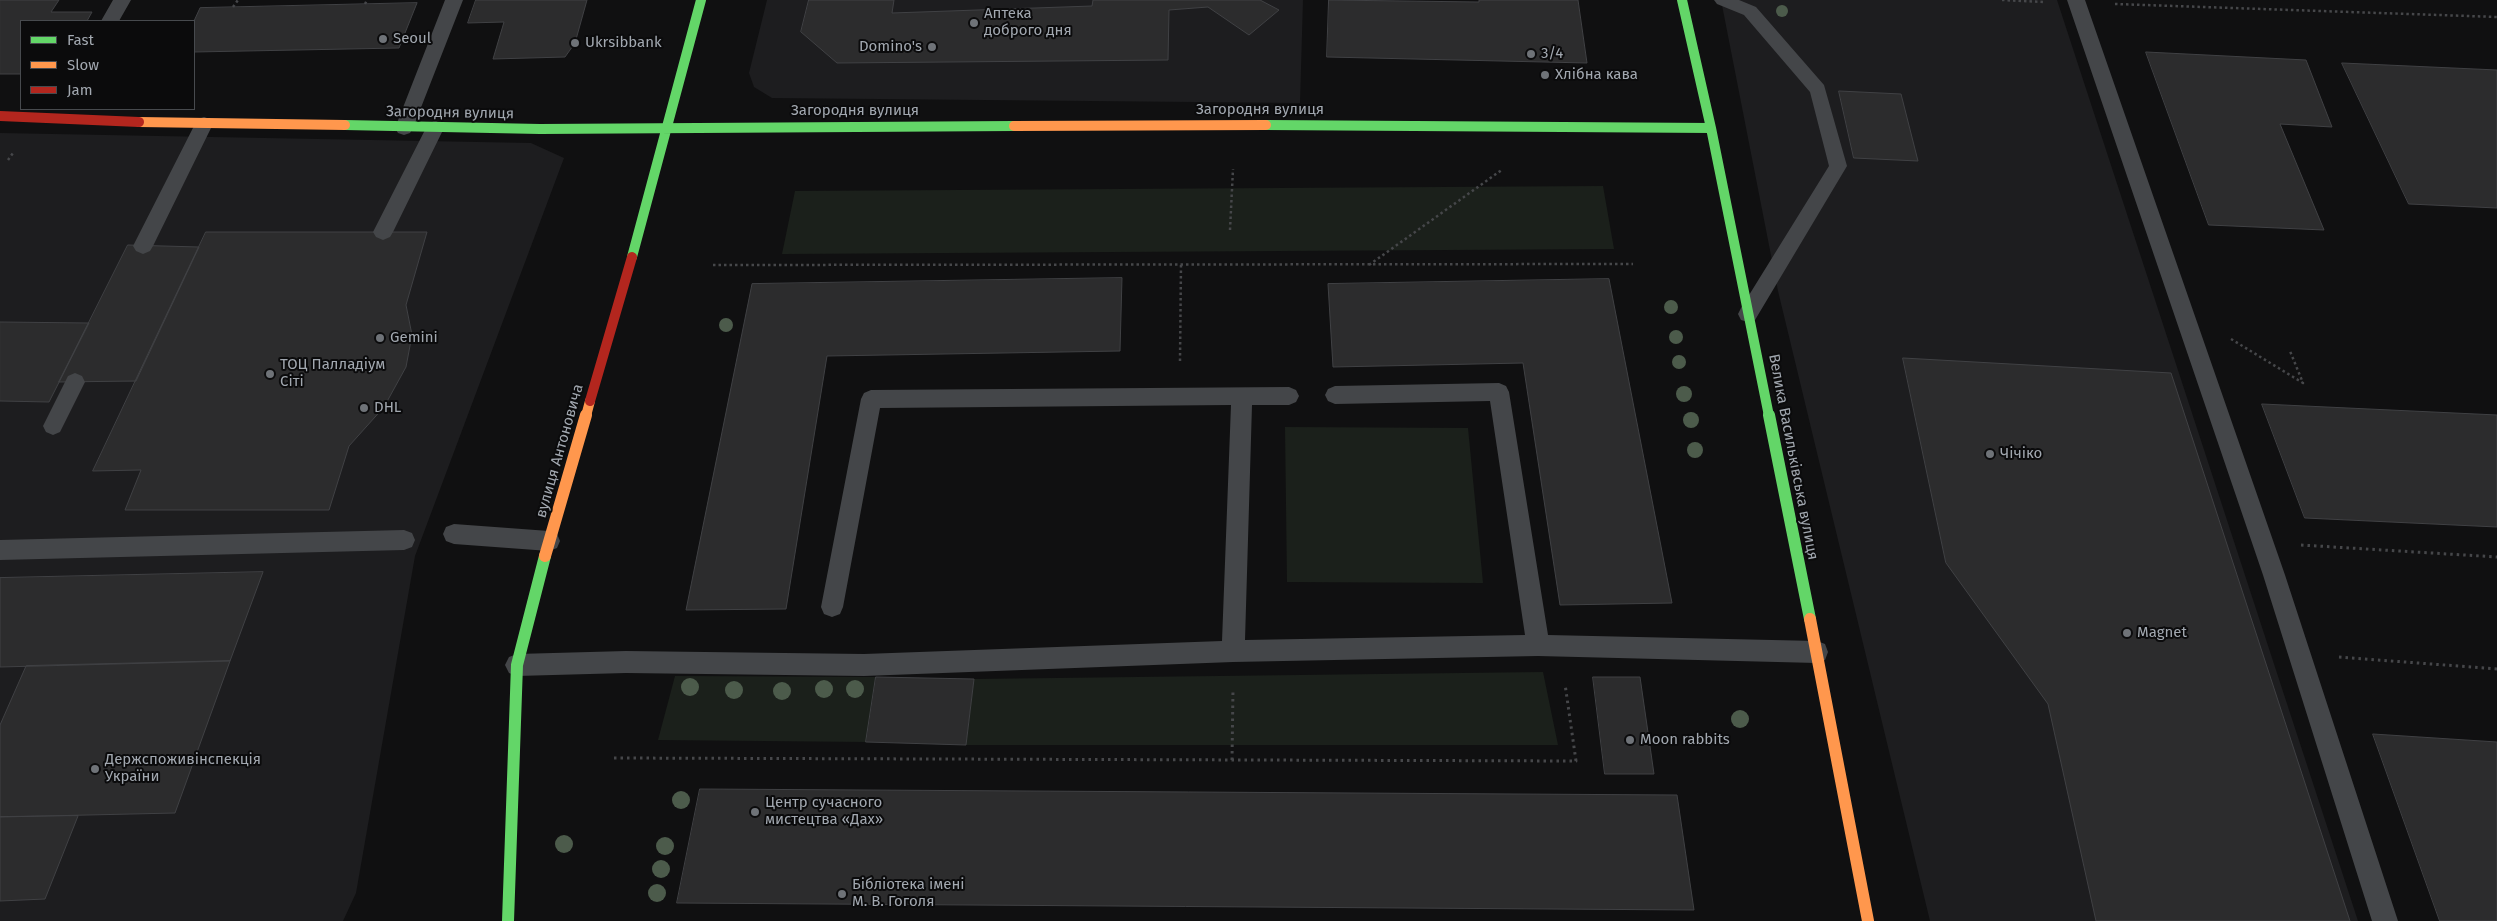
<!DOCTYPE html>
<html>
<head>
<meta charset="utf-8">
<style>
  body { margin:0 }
  #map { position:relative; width:2497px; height:921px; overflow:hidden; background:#101011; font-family:"Fira Sans",sans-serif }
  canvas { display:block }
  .legend { position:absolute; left:20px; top:20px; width:175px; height:90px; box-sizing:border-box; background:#0b0b0c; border:1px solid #474a4e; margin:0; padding:6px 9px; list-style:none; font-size:15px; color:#a2a8b0 }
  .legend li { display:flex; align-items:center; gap:10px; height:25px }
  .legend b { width:25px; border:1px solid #474a4e }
</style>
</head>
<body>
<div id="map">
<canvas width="2497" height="921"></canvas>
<ul class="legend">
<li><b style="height:6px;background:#63d668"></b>Fast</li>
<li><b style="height:6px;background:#ff974d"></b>Slow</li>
<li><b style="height:6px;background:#b3261e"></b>Jam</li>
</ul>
</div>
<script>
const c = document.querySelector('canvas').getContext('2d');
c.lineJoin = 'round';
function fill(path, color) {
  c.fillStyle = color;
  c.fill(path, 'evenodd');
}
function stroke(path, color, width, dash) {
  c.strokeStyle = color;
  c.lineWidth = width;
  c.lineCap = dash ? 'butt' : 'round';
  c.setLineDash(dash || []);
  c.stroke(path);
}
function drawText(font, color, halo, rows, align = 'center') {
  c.font = font + ' "Fira Sans",sans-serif';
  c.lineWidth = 4;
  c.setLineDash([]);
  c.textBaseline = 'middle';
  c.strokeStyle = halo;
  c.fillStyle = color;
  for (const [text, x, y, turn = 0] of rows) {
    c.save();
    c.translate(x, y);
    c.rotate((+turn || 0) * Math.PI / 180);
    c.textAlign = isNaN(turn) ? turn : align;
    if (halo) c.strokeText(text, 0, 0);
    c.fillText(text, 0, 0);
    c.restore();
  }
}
fill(new Path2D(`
  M767 0H1303L1300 103 772 98 754 87 749 73Z
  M1721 0H2057L2358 921H1930L1778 291Z
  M0 133 531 143 564 158 415 556 356 893 343 921H0Z`), '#1d1d1f');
fill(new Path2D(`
  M1603 186 1614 249 782 254 795 191Z
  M1285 427 1468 428 1483 583 1287 582Z
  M1543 672 1558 745H966L974 679Z
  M675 676 876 677 866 742 658 740Z`), '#1b201b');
const building = new Path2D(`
  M0 0H59L51 12H92L87 21H21V74H0Z
  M476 0H587L575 43 565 57 493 59 504 22 468 23Z
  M809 0H894L892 13 1092 6 1093 0H1260L1279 10 1249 35 1208 7 1169 10 1168 60 837 63 801 32Z
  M1329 0 1479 2V0H1578L1587 63 1327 57Z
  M417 3 399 48 194 52V21L200 8Z
  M2146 52 2306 60 2332 127 2280 124 2324 230 2209 225Z
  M2342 63 2497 70V208L2409 204Z
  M1839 91 1901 94 1918 161 1854 158Z
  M206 232H427L406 305 412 335 406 367 384 407 349 446 329 510H125L141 470 93 471Z
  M128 245 199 247 136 381 59 382Z
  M1122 278 1120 351 827 356 786 609 686 610 752 284Z
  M1609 279 1672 603 1560 605 1523 363 1333 367 1328 284Z
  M0 322 89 323 49 402 0 401Z
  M1903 358 2171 373 2350 921H2096L2048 704 1946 563Z
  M2262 404 2497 415V527L2305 518Z
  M263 572 230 661 0 667V578Z
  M230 661 175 813 0 817V725L26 666Z
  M876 677 974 679 966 745 866 742Z
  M1593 677H1640L1654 774H1605Z
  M2373 734 2497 742V921H2440Z
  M700 789 1677 795 1694 910 677 903Z
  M78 816 45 899 0 901V817Z`);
fill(building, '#2c2c2d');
stroke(building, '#404144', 1);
stroke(new Path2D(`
  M2002 0 2044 2
  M365 4 367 0
  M2115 4 2497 17
  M233 7 238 0
  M8 160 13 153
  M1230 230 1233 169
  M713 265 1633 264
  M1369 265 1503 169
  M2231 339 2303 383 2290 351
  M1180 361 1181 264`), '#46474a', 2.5, [2.5, 3]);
stroke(new Path2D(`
  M2301 545 2497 557
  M2339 657 2497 669
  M614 758 1576 761 1565 684
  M1232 760 1233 689`), '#46474a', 3, [2.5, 4]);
fill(new Path2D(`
  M113 0H131L119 21H101Z
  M445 0H463L413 128 410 133 404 135 398 133 395 128Z
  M1714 0H1739L1756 7 1824 85 1847 166 1755 320 1748 322 1741 320 1738 314 1741 308 1829 166 1810 92 1744 15 1717 4Z
  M2067 0H2085L2285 575 2398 921H2372L2263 575Z
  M204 117 210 119 213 124 153 246 150 251 143 254 136 251 133 246 195 124 198 119Z
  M435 121 441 123 444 128 393 232 390 237 383 240 376 237 373 232 426 128 429 123Z
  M75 373 82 376 85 382 60 432 53 435 46 432 43 426 68 376Z
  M1499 383 1506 386 1509 392 1548 635 1817 641 1825 644 1828 652 1825 660 1817 663 1538 656 1233 662 864 676 626 673 517 676 509 673 505 665 509 657 517 654 626 651 864 654 1222 641 1231 405 880 408 843 607 840 614 832 617 824 614 821 607 861 399 864 393 871 390 1289 387 1296 390 1299 396 1296 402 1289 405H1252L1245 640 1525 635 1490 401 1335 404 1328 401 1325 395 1328 389 1335 386Z
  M454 524 549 531 557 534 560 541 557 548 549 551 454 544 446 541 443 534 446 527Z
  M404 530 412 533 415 540 412 547 404 550 0 560V540Z`), '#444649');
stroke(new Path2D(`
  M1682 0 1711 128 1769 416
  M345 125 540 129 1014 126
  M1266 125 1711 128
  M632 257 701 0`), '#63d668', 10);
stroke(new Path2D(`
  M1769 415 1810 619
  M508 921 517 665 545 556`), '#63d668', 12);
stroke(new Path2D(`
  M139 122 345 125
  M1014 126 1266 125
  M586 416 590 401`), '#ff974d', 10);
stroke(new Path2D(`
  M545 556 586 415
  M1810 619 1868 921`), '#ff974d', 12);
stroke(new Path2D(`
  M0 116 139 122
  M590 401 632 257`), '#b3261e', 10);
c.fillStyle = '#4c5b4b';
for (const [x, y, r] of [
  [1782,11,6],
  [1671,307,7],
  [726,325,7],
  [1676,337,7],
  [1679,362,7],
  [1684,394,8],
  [1691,420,8],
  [1695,450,8],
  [690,687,9],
  [824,689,9],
  [855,689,9],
  [734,690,9],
  [782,691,9],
  [1740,719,9],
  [681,800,9],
  [564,844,9],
  [665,846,9],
  [661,869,9],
  [657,893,9]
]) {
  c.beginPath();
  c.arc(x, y, r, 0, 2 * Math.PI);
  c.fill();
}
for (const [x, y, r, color] of [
  [974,23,5,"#6f7378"],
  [383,39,5,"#6f7378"],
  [575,43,5,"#6f7378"],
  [932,47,5,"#6f7378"],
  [1531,54,5,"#6f7378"],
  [1545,75,5,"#6f7378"],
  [380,338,5,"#6f7378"],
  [270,374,5,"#6f7378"],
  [364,408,5,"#6f7378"],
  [1990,454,5,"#6f7378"],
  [2127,633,5,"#6f7378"],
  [1630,740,5,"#6f7378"],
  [95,769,5,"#6f7378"],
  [755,812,5,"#6f7378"],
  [842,894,5,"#6f7378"]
]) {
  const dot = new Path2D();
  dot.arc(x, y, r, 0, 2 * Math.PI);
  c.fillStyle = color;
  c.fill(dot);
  stroke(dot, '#0b0b0c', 2);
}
drawText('15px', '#a2a8b0', '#0b0b0c', [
  ["Аптека",984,14],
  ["доброго дня",984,31],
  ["Seoul",393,39],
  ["Ukrsibbank",585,43],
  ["Domino's",922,47,"right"],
  ["3/4",1541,54],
  ["Хлібна кава",1555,75],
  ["Gemini",390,338],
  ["ТОЦ Палладіум",280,365],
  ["Сіті",280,382],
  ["DHL",374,408],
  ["Чічіко",2000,454],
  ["Magnet",2137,633],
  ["Moon rabbits",1640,740],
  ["Держспоживінспекція",105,760],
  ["України",105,777],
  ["Центр сучасного",765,803],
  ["мистецтва «Дах»",765,820],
  ["Бібліотека імені",852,885],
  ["М. В. Гоголя",852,902]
], 'left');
drawText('15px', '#a2a8b0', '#0b0b0c', [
  ["Загородня вулиця",1260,110],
  ["Загородня вулиця",855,111],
  ["Загородня вулиця",450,113,1],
  ["вулиця Антоновича",560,451,-74],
  ["Велика Васильківська вулиця",1793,457,79]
]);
</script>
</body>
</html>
